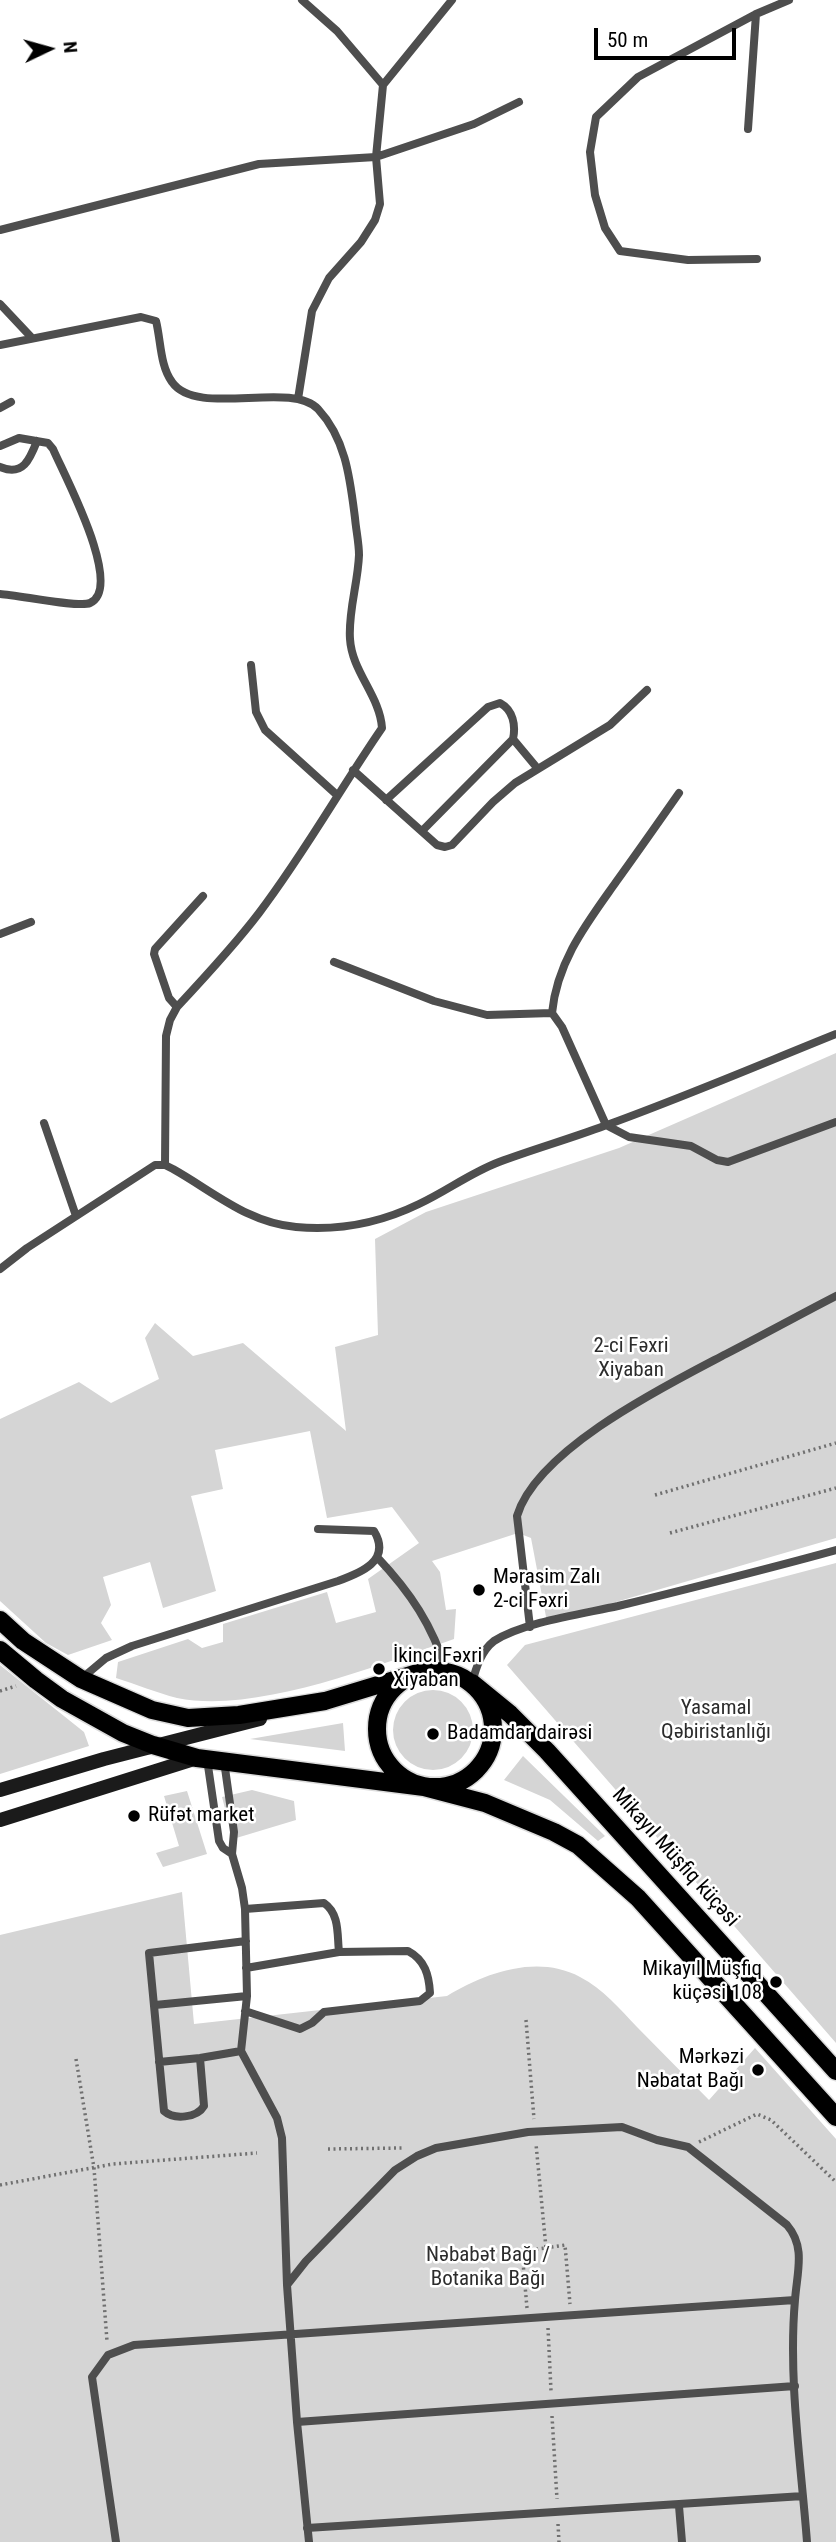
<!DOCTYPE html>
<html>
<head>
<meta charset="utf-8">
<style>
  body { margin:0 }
  #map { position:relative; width:836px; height:2542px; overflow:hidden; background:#fff; font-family:"Roboto Condensed",sans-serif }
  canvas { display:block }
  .north { position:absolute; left:14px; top:14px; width:70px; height:70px; -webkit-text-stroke:5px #fff; paint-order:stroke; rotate:85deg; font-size:19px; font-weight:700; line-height:28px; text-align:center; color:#000 }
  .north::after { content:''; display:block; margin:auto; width:24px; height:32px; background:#000; clip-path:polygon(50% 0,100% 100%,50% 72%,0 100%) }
  .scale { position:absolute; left:594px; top:28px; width:142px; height:32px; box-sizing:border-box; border:4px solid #000; border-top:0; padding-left:9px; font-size:21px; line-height:24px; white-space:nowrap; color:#000; -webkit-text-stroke:5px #fff; paint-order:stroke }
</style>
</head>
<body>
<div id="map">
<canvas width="836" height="2542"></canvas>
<div class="north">N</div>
<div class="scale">50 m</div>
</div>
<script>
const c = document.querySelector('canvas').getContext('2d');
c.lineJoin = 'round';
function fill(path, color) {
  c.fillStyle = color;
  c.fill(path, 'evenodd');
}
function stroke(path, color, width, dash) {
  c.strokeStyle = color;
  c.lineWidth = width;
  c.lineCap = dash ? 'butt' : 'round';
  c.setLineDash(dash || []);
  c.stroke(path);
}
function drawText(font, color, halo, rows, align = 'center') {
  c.font = font + ' "Roboto Condensed",sans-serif';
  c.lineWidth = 5;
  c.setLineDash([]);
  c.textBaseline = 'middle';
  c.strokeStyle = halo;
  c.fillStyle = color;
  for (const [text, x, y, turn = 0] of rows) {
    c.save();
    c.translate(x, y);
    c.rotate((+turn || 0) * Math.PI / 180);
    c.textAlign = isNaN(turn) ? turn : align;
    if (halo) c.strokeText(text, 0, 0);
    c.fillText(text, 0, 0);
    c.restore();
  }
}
fill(new Path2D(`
  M836 1053V1538L547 1622 531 1538 518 1533 432 1561 440 1572 446 1610 456 1609 454 1639C378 1665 257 1714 177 1698 157 1693 136 1684 116 1678L118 1662 188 1639 202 1648 223 1642V1624L327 1592 336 1623 376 1612 368 1579 419 1543 392 1507 327 1518 310 1431 215 1450 223 1489 191 1496 216 1591 163 1608 150 1562 103 1577 111 1605 101 1623 112 1640 68 1655 46 1643 0 1601V1419L79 1382 111 1403 159 1379 145 1338 155 1323 193 1356 243 1343 346 1431 335 1347 378 1335 375 1239 426 1212 619 1148Z
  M836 1563V2043L507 1665 525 1645Z
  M0 1665 84 1732 89 1746 0 1774Z
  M393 1730a40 40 0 1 1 80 0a40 40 0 1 1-80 0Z
  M343 1723 345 1751 250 1739Z
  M523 1756 605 1836 598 1841 550 1800 504 1780Z
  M252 1790 294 1801 296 1820 233 1839 222 1797Z
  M187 1791 207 1854 163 1867 156 1853 179 1846 164 1796Z
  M182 1892 194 2024 447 1996C485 1973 537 1954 580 1977 603 1989 620 2009 637 2027 661 2051 685 2076 709 2100L755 2048 836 2139V2542H0V1935Z`), '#d5d5d5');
const primary = new Path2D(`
  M0 1620 23 1641 81 1679 152 1710 188 1718 239 1715 325 1701 417 1673
  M0 1650 36 1680 62 1699 123 1733 153 1745 197 1758 424 1787 485 1803 554 1832 578 1845 638 1898 836 2117
  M377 1729a58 58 0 1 1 116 0a58 58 0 1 1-116 0Z
  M472 1683 510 1714 547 1751 836 2071`);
stroke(primary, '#dbdbdb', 21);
stroke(new Path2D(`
  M655 1495 836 1443
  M670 1533 836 1488
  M0 1691 16 1686
  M526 2020 534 2119
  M76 2059 94 2168 107 2341
  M699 2142 757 2114 771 2120 836 2182
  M328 2149 403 2148
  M0 2185 113 2164 257 2153
  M546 2248 565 2245 570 2304
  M527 2308 522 2251 546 2248 536 2144
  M548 2328 551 2391
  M552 2416 557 2499
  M558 2524 559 2542`), '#707070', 3.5, [2, 3.5]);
stroke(new Path2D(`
  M302 0 337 31 383 85
  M748 129 756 14
  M0 230 259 164 376 157 474 124 519 102
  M757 259 688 260 620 251 605 228 595 195 590 152 596 117 638 77 756 14 789 0
  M0 304 32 338
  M0 345 141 317 156 321C161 341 160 366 172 382 197 418 290 380 318 409 346 439 350 479 355 518 356 530 359 543 359 555 358 583 348 612 350 639 352 672 380 696 382 728 340 789 304 854 259 913 234 946 205 977 177 1007L170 1020 166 1036 165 1165
  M298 399 312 311 329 278 361 242 375 220 380 204 376 157 383 85 452 0
  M0 408 11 402
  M0 446 19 438 48 443 53 449C63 473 125 587 90 603 79 608 18 595 0 594
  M0 467C23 477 30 459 37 441
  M251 665 256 712 265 730 337 795
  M513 739 538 769
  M353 770 437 845 445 847 452 845 493 802 515 783 610 725 647 690
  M386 800 488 707 500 703C513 710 516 725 513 739L422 831
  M0 934 31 922
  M334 962 434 1001 487 1015 552 1013 562 1027 606 1125 629 1137 691 1146 717 1160 728 1162 836 1122
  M177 1007 169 998 154 954 155 949 203 896
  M552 1013C557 961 587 923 616 882 637 853 658 823 679 793
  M44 1123 76 1216
  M0 1269 27 1248 155 1165H165L173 1169C214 1192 248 1223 296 1227 339 1231 380 1223 419 1204 447 1191 470 1173 499 1162 534 1149 569 1139 604 1126 682 1098 759 1065 836 1034
  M377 1557C411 1593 432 1625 447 1672
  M530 1627 517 1516C537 1449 667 1385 726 1354 763 1335 799 1315 836 1296
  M81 1679 106 1658 132 1646 338 1581C360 1573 392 1561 374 1531L318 1529
  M472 1683C476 1668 481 1651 494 1641 524 1622 582 1614 618 1606 691 1588 764 1570 836 1550
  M207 1759 219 1841 223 1848 232 1854
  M245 1909 324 1903C340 1914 337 1935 339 1952
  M155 2005 247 1996
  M245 2011 300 2029 312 2023 324 2012 420 2001 430 1993C429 1975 425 1960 408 1951L339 1952 246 1968
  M241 2051 277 2118 282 2138 287 2285
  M200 2058 204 2106C197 2118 174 2120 164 2111L149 1953 246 1941
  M159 2062 200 2058 241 2051 247 1996 245 1909 242 1888 232 1854 234 1832 224 1761
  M297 2422 795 2386
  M679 2506 682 2542
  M307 2528 803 2496
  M116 2542 92 2377 108 2355 134 2345 795 2300C788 2379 801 2463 807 2542
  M309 2542 297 2422 287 2285 306 2261 395 2170 417 2156 436 2148 528 2132 622 2127 657 2140 688 2147 787 2225C806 2247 797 2272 795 2300`), '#4e4e4e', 8);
stroke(new Path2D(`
  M0 1790 104 1759 260 1719
  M0 1820 197 1758`), '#1b1b1b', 14);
stroke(primary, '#000', 18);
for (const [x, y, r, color] of [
  [479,1590,7,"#000"],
  [379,1669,7,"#000"],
  [433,1734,7,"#000"],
  [134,1816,7,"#000"],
  [776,1982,7,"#000"],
  [758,2070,7,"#000"]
]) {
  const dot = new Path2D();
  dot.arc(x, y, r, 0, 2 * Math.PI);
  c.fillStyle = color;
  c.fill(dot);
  stroke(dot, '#fff', 2.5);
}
drawText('21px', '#2c2c2c', '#fff', [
  ["2-ci Fəxri",631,1347],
  ["Xiyaban",631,1371],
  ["Yasamal",716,1709],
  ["Qəbiristanlığı",716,1733],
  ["Nəbabət Bağı /",488,2256],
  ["Botanika Bağı",488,2280]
]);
drawText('21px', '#000', '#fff', [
  ["Mərasim Zalı",493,1578],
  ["2-ci Fəxri",493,1602],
  ["İkinci Fəxri",393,1657],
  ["Xiyaban",393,1681],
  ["Badamdar dairəsi",447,1734],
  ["Rüfət market",148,1816],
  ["Mikayıl Müşfiq",762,1970,"right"],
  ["küçəsi 108",762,1994,"right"],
  ["Mərkəzi",744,2058,"right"],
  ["Nəbatat Bağı",744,2082,"right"]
], 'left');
drawText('21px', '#000', '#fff', [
  ["Mikayıl Müşfiq küçəsi",675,1858,48]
]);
</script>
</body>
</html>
